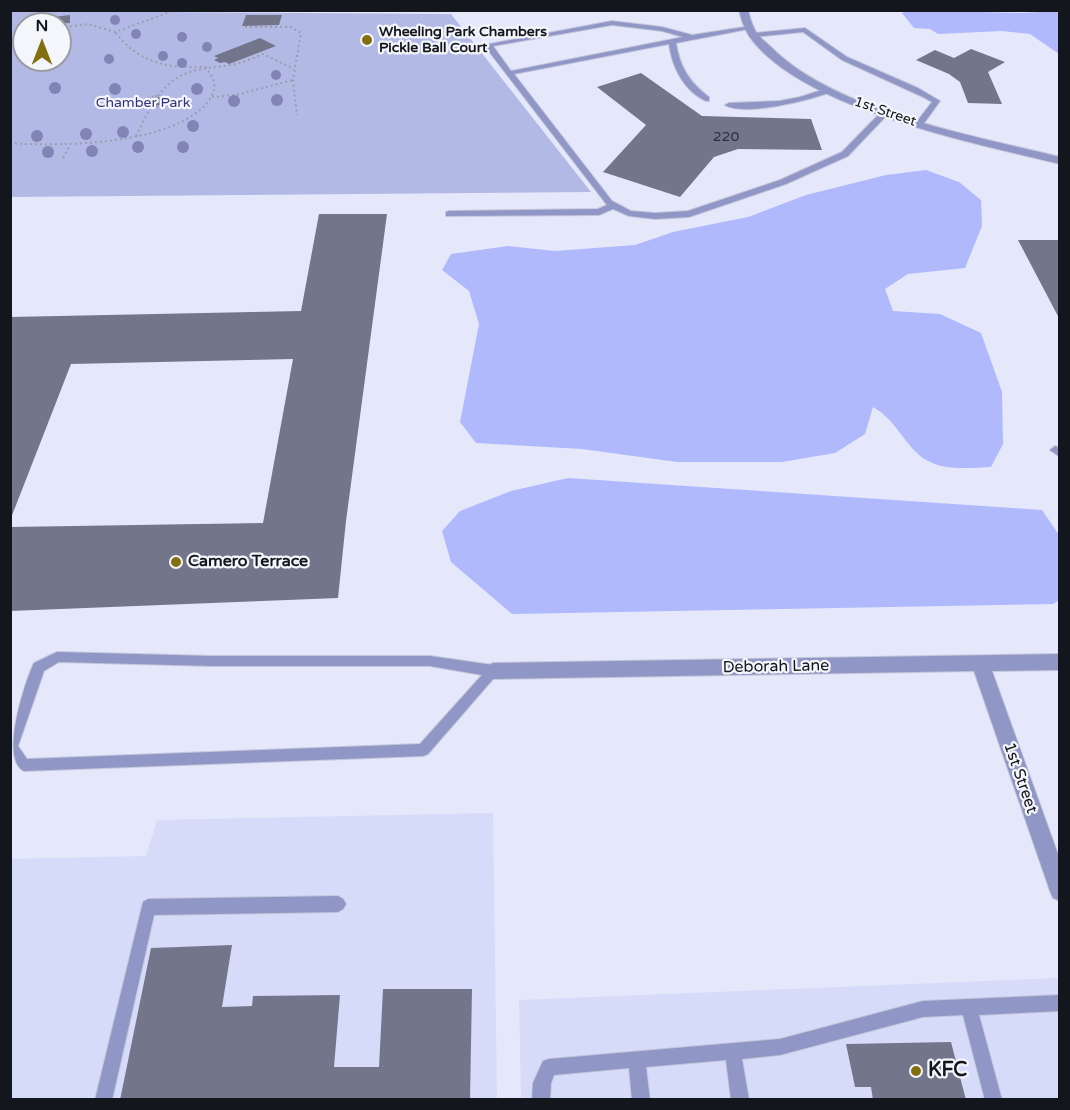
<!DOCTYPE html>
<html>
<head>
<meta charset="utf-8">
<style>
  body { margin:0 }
  #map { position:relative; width:1070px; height:1110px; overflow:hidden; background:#e5e8fb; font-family:"Varela Round",sans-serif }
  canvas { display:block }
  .frame { position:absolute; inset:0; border:12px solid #14161e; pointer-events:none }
  .north { position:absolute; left:12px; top:12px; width:60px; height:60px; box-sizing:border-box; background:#f5f6fb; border:2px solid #9b9ca3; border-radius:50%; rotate:0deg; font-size:16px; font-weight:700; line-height:24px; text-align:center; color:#14161e }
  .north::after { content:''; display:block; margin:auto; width:21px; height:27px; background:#827010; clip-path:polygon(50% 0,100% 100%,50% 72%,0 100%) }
</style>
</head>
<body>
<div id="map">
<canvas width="1070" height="1110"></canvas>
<div class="frame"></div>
<div class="north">N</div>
</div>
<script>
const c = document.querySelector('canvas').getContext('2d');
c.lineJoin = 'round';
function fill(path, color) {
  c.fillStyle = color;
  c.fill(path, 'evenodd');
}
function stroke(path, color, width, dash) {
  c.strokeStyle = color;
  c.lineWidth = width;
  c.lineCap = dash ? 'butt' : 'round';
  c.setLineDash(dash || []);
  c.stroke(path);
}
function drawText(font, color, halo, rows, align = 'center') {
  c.font = font + ' "Varela Round",sans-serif';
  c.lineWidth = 4.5;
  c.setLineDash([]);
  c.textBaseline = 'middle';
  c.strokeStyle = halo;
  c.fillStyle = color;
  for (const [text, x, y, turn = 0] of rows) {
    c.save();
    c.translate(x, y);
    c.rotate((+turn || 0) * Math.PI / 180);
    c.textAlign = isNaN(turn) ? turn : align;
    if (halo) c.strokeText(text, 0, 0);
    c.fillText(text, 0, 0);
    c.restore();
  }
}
fill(new Path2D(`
  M493 813 497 1099H11L10 859 146 856 157 820Z
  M1059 978V1099H521L519 1000Z`), '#d6dbf9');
fill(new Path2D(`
  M10 11 451 14 591 192 11 197ZM24 24H60V60H24Z`), '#b2b9e5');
fill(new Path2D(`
  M909 10 1019 13 1059 11V54L1030 34 1002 31 938 34 930 29 914 28 902 13Z
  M926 170 959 182 981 200 982 226 965 268 908 274 885 289 893 311 940 314 981 333 1002 392 1003 444 991 467C967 468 937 472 918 454 902 439 893 418 873 407L865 434 835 453 782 462H677L582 449 476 443 460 422 479 324 469 291 442 270 451 254 508 246 555 251 635 245 673 232 748 217 806 195 886 175Z
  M568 478 1042 510 1059 535V600L1053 604 512 614 451 562 442 531 460 511 511 491Z`), '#b0b9fb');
fill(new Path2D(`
  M70 15V23L44 24V18Z
  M246 15H282L279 25 242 26Z
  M260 38 276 46 229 64 225 62 220 63 214 60 218 58 214 56Z
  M971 49 1005 62 988 72 1002 104 968 103 960 82 949 74 916 60 935 50 954 58Z
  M641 73 702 116 811 119 822 150 738 149 714 157 680 197 603 172 646 125 597 87Z
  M159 97 164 101 160 105 151 107 145 104 147 100Z
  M319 214H387L346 521 338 598 10 611V527L263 523 293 359 71 364 11 518 10 317 301 311Z
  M1018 240H1060V320Z
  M232 945 222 1007 252 1006 253 996 340 995 334 1067H379L383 989H472L470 1100H120L151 948Z
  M951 1042 966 1100H873L871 1087H855L846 1044Z`), '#73768b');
const service = new Path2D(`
  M612 21 662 27 692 35 751 26 754 28 676 43C680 67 689 82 709 97V101H706C684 91 672 67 669 44L514 74 612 201 631 211 655 213 688 211 780 180 842 152 882 111 889 113 848 156 786 184 689 217 655 219 629 216 613 209 599 215 446 216V212L449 211 598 209 607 205 484 45ZM612 25 662 31 683 37 511 71 493 46Z
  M805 28 847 57 918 88 940 101 922 126H916L915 124 932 102 923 97 842 60 803 32 754 37 750 35 754 33Z
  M828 88H831V92C810 100 744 117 725 105L729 103 779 101 800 97Z
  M1055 446 1060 448V457L1050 450Z
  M57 652 212 656H430L493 665 498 667 500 671 428 754 423 756 24 771C0 759 24 684 34 663ZM59 662 212 666H430L482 675 420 744 27 759 18 746 44 671Z
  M338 896 343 899 346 904 343 909 338 912 154 915 112 1100H95L143 902 148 899Z
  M1060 995V1011L979 1015 1002 1100H985L963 1015 923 1017 780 1055 742 1059 749 1100H731L726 1060 646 1067 650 1100H632L629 1068 554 1075 551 1083 550 1100H532L533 1083 543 1061 549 1059 780 1039 923 1001Z`);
const minor = new Path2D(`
  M739 10H748C750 18 752 25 756 32 760 38 767 43 772 48 837 112 972 135 1060 157V164C975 143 800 109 749 36 744 28 741 19 739 10Z
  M1060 654V670L992 671 1060 860V901L1053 898 1050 891 974 671 493 679 487 676 484 671 487 666 493 663Z`);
stroke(service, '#c4c6d8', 2);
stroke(minor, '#c4c6d8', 2);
stroke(new Path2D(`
  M245 27H291L301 33 293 80 297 115
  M60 28 88 24 115 32 175 10
  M10 44 24 38
  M155 96 164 97 167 102 157 107 142 105 145 99Z
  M158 96C179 68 199 70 231 65 242 63 253 58 263 54L294 69
  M212 97 236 95 293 80
  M136 136 150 108
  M10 143C61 147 178 145 210 99 218 87 214 77 205 67 165 68 141 64 115 32
  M63 158 70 145`), '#9b9ead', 2, [2, 3]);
fill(service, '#9097c6');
fill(minor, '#9097c6');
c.fillStyle = '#8184b5';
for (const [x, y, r] of [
  [115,20,5],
  [136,34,5],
  [182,37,5],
  [207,47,5],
  [163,56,5],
  [109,59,5],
  [182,63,5],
  [276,75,5],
  [55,88,6],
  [115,89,6],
  [197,89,6],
  [277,100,6],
  [234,101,6],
  [193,126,6],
  [123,132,6],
  [86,134,6],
  [37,136,6],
  [138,147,6],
  [183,147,6],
  [92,151,6],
  [48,152,6]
]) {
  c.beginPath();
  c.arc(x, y, r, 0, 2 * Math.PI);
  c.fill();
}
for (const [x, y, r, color] of [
  [367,40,6,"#827010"],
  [176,562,6,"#827010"],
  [916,1071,6,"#827010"]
]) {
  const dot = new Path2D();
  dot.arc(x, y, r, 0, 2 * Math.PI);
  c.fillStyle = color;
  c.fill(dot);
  stroke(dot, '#f5f6fb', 2);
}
drawText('bold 14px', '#14161e', '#f5f6fb', [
  ["Wheeling Park Chambers",379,32],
  ["Pickle Ball Court",379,48]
], 'left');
drawText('14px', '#30327c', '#f5f6fb', [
  ["Chamber Park",143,103]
]);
drawText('14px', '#14161e', '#f5f6fb', [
  ["1st Street",885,112,19]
]);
drawText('14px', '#2c2e39', null, [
  ["220",726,137]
]);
drawText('bold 16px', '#14161e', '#f5f6fb', [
  ["Camero Terrace",188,562]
], 'left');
drawText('16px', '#14161e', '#f5f6fb', [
  ["Deborah Lane",776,667,-1],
  ["1st Street",1020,778,71]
]);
drawText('bold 20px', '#14161e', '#f5f6fb', [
  ["KFC",928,1071]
], 'left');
</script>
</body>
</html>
